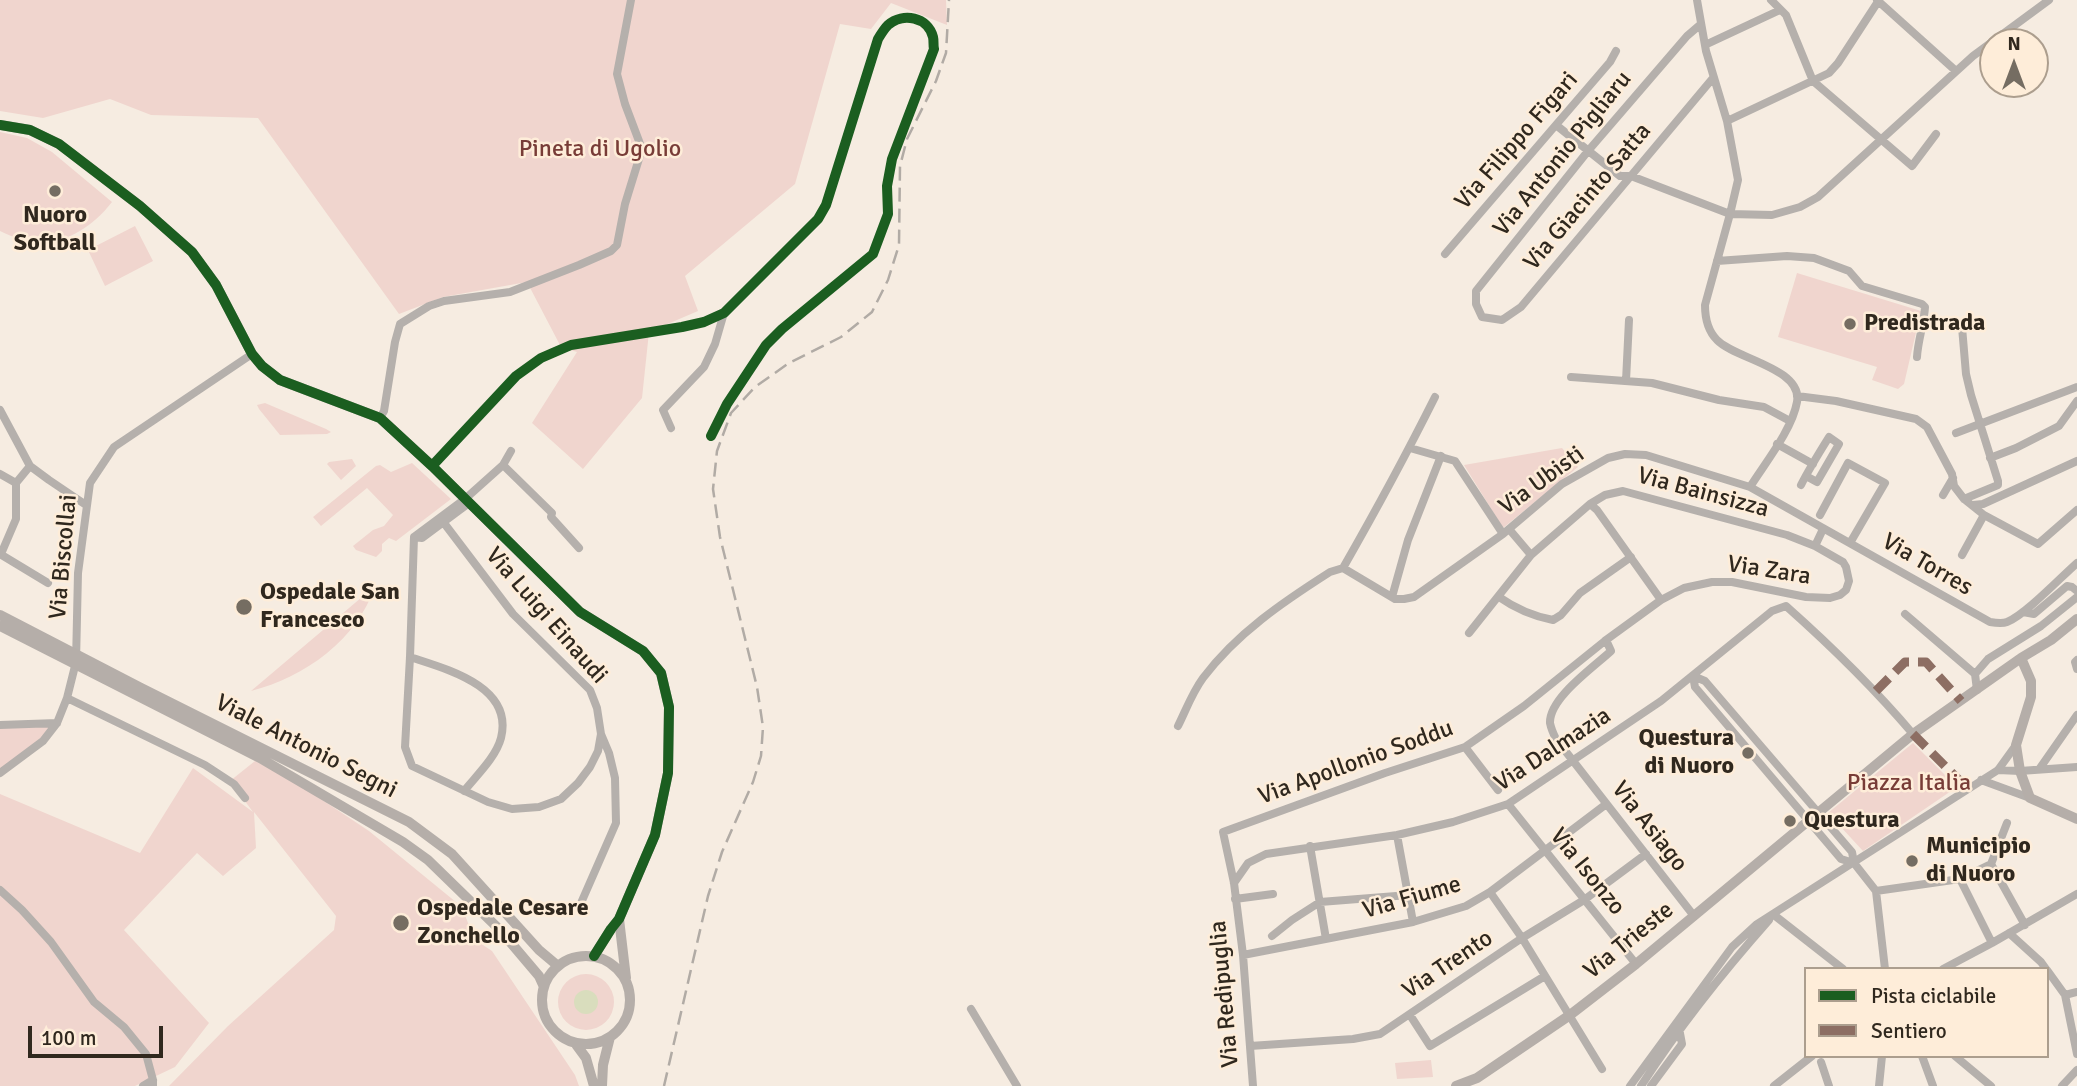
<!DOCTYPE html>
<html>
<head>
<meta charset="utf-8">
<style>
  body { margin:0 }
  #map { position:relative; width:2077px; height:1086px; overflow:hidden; background:#f6ece1; font-family:Signika,sans-serif }
  canvas { display:block }
  .legend { position:absolute; left:1804px; top:967px; width:245px; height:91px; box-sizing:border-box; background:#feedd9; border:2px solid #ac9e8e; margin:0; padding:9px 12px; list-style:none; font-size:21px; color:#30281e }
  .legend li { display:flex; align-items:center; gap:14px; height:35px }
  .legend b { width:35px; border:2px solid #ac9e8e }
  .north { position:absolute; left:1979px; top:28px; width:70px; height:70px; box-sizing:border-box; background:#feedd9; border:2px solid #ac9e8e; border-radius:50%; rotate:0deg; font-size:19px; font-weight:700; line-height:28px; text-align:center; color:#30281e }
  .north::after { content:''; display:block; margin:auto; width:24px; height:32px; background:#756d62; clip-path:polygon(50% 0,100% 100%,50% 72%,0 100%) }
  .scale { position:absolute; left:28px; top:1026px; width:135px; height:32px; box-sizing:border-box; border:4px solid #30281e; border-top:0; padding-left:9px; font-size:21px; line-height:24px; white-space:nowrap; color:#30281e; -webkit-text-stroke:5px #feedd9; paint-order:stroke }
</style>
</head>
<body>
<div id="map">
<canvas width="2077" height="1086"></canvas>
<ul class="legend">
<li><b style="height:9px;background:#1b5e20"></b>Pista ciclabile</li>
<li><b style="height:9px;background:#8d6e63"></b>Sentiero</li>
</ul>
<div class="north">N</div>
<div class="scale">100 m</div>
</div>
<script>
const c = document.querySelector('canvas').getContext('2d');
c.lineJoin = 'round';
function fill(path, color) {
  c.fillStyle = color;
  c.fill(path, 'evenodd');
}
function stroke(path, color, width, dash) {
  c.strokeStyle = color;
  c.lineWidth = width;
  c.lineCap = dash ? 'butt' : 'round';
  c.setLineDash(dash || []);
  c.stroke(path);
}
function drawText(font, color, halo, rows, align = 'center') {
  c.font = font + ' Signika,sans-serif';
  c.lineWidth = 5;
  c.setLineDash([]);
  c.textBaseline = 'middle';
  c.strokeStyle = halo;
  c.fillStyle = color;
  for (const [text, x, y, turn = 0] of rows) {
    c.save();
    c.translate(x, y);
    c.rotate((+turn || 0) * Math.PI / 180);
    c.textAlign = isNaN(turn) ? turn : align;
    if (halo) c.strokeText(text, 0, 0);
    c.fillText(text, 0, 0);
    c.restore();
  }
}
fill(new Path2D(`
  M0 0H946L947 25 891 3 871 29 840 24 795 184 685 276 698 311 649 332 642 398 583 469 532 423 577 352 561 347 527 282 443 297 399 314 258 118 151 115 110 99 43 118 0 111Z
  M0 132 27 138 52 152 112 202C83 239 44 254 0 231Z
  M135 226 153 261 105 286 88 250Z
  M1797 273 1921 311 1904 384 1898 389 1872 380 1877 367 1778 337Z
  M265 403 326 429 331 432 327 434 280 435 259 409 257 405Z
  M1562 448 1578 467 1503 528 1464 465Z
  M352 459 356 466 341 480 327 464 329 462Z
  M412 463 451 499 396 541 389 538 382 544V551L376 557 356 550 353 546 373 530 384 526 393 515 367 488 321 526 313 517 376 466 380 465 391 472Z
  M375 586C357 640 305 677 251 691Z
  M0 726 54 727 0 772Z
  M1913 743 1957 787 1863 851 1828 813Z
  M255 761 288 777 369 831 462 907 474 939 492 951 575 1075 579 1086H169L228 1026 334 930 336 916 254 812 256 848 223 876 197 853 124 930 209 1023 175 1067 135 1086H0V794L140 853 193 768 253 812 230 781Z
  M558 1002a28 28 0 1 1 56 0a28 28 0 1 1-56 0Z
  M1431 1060 1433 1077 1397 1079 1395 1063Z`), '#f0d5ce');
fill(new Path2D(`
  M574 1002a12 12 0 1 1 24 0a12 12 0 1 1-24 0Z`), '#d9ddbd');
stroke(new Path2D(`
  M1697 0 1706 51 1727 121 1738 180 1730 214 1705 305C1705 318 1707 330 1717 340 1735 359 1803 368 1797 402 1792 430 1765 463 1750 487
  M1771 0 1786 15 1813 81 1912 166 1936 134
  M1877 0 1956 71
  M1701 24 1687 36 1588 151 1476 291V304L1482 317 1502 320 1521 307 1713 78
  M1705 45 1780 10
  M1727 121 1829 73 1838 63 1879 0
  M1556 125 1620 176H1631L1730 214 1772 215 1800 207 1818 197 1973 56 2049 0
  M1445 254 1610 62 1616 51
  M1717 261 1787 256 1814 258 1849 271 1862 286 1922 304 1925 307C1924 324 1918 340 1917 357
  M1962 327 1966 374 1971 395 1998 481V485L1964 499
  M1571 377 1652 383 1719 400 1764 407 1790 421
  M1626 381 1629 320
  M1797 396 1836 401 1916 419 1927 427 1952 474 1954 486 1964 499 1984 515 2038 544 2077 510
  M0 410 30 466 49 480 86 505
  M380 418 384 411 395 342 400 324 429 306 444 301 510 292 579 265 611 251 617 245 625 204 642 149 625 104 617 74 631 0
  M671 428 663 410 704 367 715 344 724 313
  M1956 433 2077 387
  M1777 444 1813 464
  M1410 448 1455 461 1503 534
  M1990 458 2016 448 2059 426 2077 401
  M503 465 552 513 551 517 579 548
  M432 466 516 376 541 358 571 345 682 327 704 322 724 313 818 219 826 205 878 39C881 34 884 29 888 25 903 12 928 17 933 37 934 41 933 45 934 49L892 159 887 186 888 214 873 254 782 329 766 345 727 404 711 436
  M0 474 16 483
  M1801 485C1809 469 1819 453 1829 437L1839 444 1817 482 1806 476
  M1943 495 1953 478
  M1590 504 1597 510 1661 600
  M1973 505 1983 504 2077 461
  M1820 515 1848 463 1885 483 1850 543
  M444 523 513 614 590 690 597 708 601 734 598 751 590 767 578 783 561 799 539 807 512 809 488 802 412 766 405 747 410 657 414 537 465 499 503 465 511 451
  M1509 529 1531 555
  M414 537 422 538 469 503
  M0 554 48 583
  M1 554 16 519V483L30 466
  M1962 555 1984 515
  M1343 568C1375 512 1406 455 1435 397
  M1392 597 1408 540 1441 456
  M1499 597C1516 609 1532 616 1553 620L1561 615 1580 593 1631 557
  M2023 612 2034 614 2067 586 2072 587 2077 591
  M1905 614 1975 674
  M1469 633 1531 555 1590 504 1605 495 1623 491 1787 535 1815 546
  M1606 640 1611 651C1594 667 1549 698 1550 723 1551 728 1554 735 1556 739L1694 916
  M410 657C446 669 514 686 501 738 496 757 477 775 464 791
  M2077 660 2075 662 2077 669
  M1693 676 1705 681 1852 852 1854 863 1876 891
  M1693 676 1695 687 1841 859 1854 863
  M1977 690 1975 674 1988 659 2041 626 2077 597
  M67 698 205 765 234 784 245 798
  M0 725 57 723
  M1178 726C1186 710 1192 693 1203 678 1237 633 1283 602 1330 572L1343 568 1395 599H1404L1414 597 1503 534 1562 484 1608 458 1625 454 1646 455 1750 487 1990 622C1996 623 2002 624 2007 622 2025 615 2061 577 2077 563
  M1465 747 1498 790
  M2040 768 2077 715
  M1998 770 2020 771 2077 767
  M0 773 43 741 57 723 67 698 76 662 78 573 90 483 114 447 252 354
  M1981 780 2030 798
  M1508 804 1636 964
  M1397 835 1413 922
  M1310 846 1326 939
  M1991 864 2025 925
  M1991 864 2007 823
  M1960 879 1992 943
  M1234 883 1248 863 1266 854 1397 835 1453 822 1508 804 1661 701 1772 611 1786 606C1831 646 1874 688 1913 734
  M0 890 22 910 51 942 94 1002 124 1027 146 1054 153 1080V1086
  M1876 891 1960 879 1991 864
  M1876 891 1885 969
  M1490 892 1522 938 1602 1069
  M1235 899 1273 894
  M581 903 616 823 615 778 609 753 601 734
  M1774 915 1843 969
  M2009 933 2041 962 2046 969
  M1272 936 1292 920 1320 902 1409 895
  M1243 955 1413 922 1466 906 1490 892 1605 805
  M1943 969 1992 943 2077 894
  M2047 970 2065 995 2077 1054
  M2065 995 2077 992
  M971 1009 1017 1086
  M1410 1015 1430 1046 1545 976
  M1250 1046 1353 1039 1380 1034 1522 938 1584 900 1646 854
  M1922 1056 1933 1086
  M1955 1056 1991 1086
  M1821 1062 1829 1086
  M143 1086 153 1080
  M1253 1086 1243 955 1234 883 1223 832 1385 773 1465 747 1524 706 1606 640 1661 600 1684 588 1712 582H1732L1806 597 1830 598 1840 595 1846 590 1849 581 1846 567 1843 562 1815 546 1823 529
  M1630 1086 1732 947 1757 924 1998 770 2016 745
  M1641 1086C1679 1027 1723 972 1769 920
  M1651 1086 1682 1044 1679 1028
  M1774 1086 1812 1056
  M1879 1086 1882 1056
  M2062 1086 2077 1070`), '#b5b0ac', 8);
stroke(new Path2D(`
  M0 125 30 130 59 144 140 206 192 252 216 285 252 354 262 366 280 380 380 418 432 466 580 612 643 651 661 673 669 707 668 773 655 835 619 919 611 929 594 956
  M0 615 141 688 409 822 452 854 539 950 558 966
  M0 626 260 758 403 842 428 860 500 930 539 976 544 987
  M2021 658 2031 681V697L2016 745 2020 771 2030 798 2077 819
  M619 919 626 978
  M542 1000a44 44 0 1 1 88 0a44 44 0 1 1-88 0Z
  M575 1043 586 1058 594 1086
  M602 1086 603 1065 610 1037
  M1456 1086 1477 1078 1570 1015 1636 964 1913 734 2021 658 2051 640 2077 619`), '#b5aea9', 10);
stroke(new Path2D(`
  M664 1086 708 896 722 852 753 782 761 756 763 727 757 687 720 537 713 489 717 451 731 413 755 387 789 363 841 337 872 312 888 280 899 245 900 166 907 139 936 81 946 53 949 0`), '#b1aba5', 2.5, [14, 7]);
stroke(new Path2D(`
  M1876 691 1905 662H1926L1961 701
  M1913 734 1968 789`), '#8d6e63', 9, [18, 9]);
stroke(new Path2D(`
  M0 125 30 130 59 144 140 206 192 252 216 285 252 354 262 366 280 380 380 418 432 466 580 612 643 651 661 673 669 707 668 773 655 835 619 919 611 929 594 956
  M432 466 516 376 541 358 571 345 682 327 704 322 724 313 818 219 826 205 878 39C881 34 884 29 888 25 903 12 928 17 933 37 934 41 933 45 934 49L892 159 887 186 888 214 873 254 782 329 766 345 727 404 711 436`), '#1b5e20', 10);
for (const [x, y, r, color] of [
  [55,191,7,"#756d62"],
  [1850,324,7,"#756d62"],
  [244,607,9,"#756d62"],
  [1748,753,7,"#756d62"],
  [1790,821,7,"#756d62"],
  [1912,861,7,"#756d62"],
  [401,923,9,"#756d62"]
]) {
  const dot = new Path2D();
  dot.arc(x, y, r, 0, 2 * Math.PI);
  c.fillStyle = color;
  c.fill(dot);
  stroke(dot, '#feedd9', 2.5);
}
drawText('24px', '#30281e', '#feedd9', [
  ["Via Filippo Figari",1517,141,-49],
  ["Via Antonio Pigliaru",1563,154,-51],
  ["Via Giacinto Satta",1588,197,-50],
  ["Via Ubisti",1542,481,-36],
  ["Via Bainsizza",1703,493,15],
  ["Via Biscollai",64,557,-85],
  ["Via Torres",1927,565,30],
  ["Via Zara",1769,571,9],
  ["Via Luigi Einaudi",546,616,49],
  ["Viale Antonio Segni",306,747,27],
  ["Via Dalmazia",1553,750,-33],
  ["Via Apollonio Soddu",1356,763,-20],
  ["Via Asiago",1649,827,52],
  ["Via Isonzo",1587,872,51],
  ["Via Fiume",1412,898,-16],
  ["Via Trieste",1629,941,-39],
  ["Via Trento",1448,965,-34],
  ["Via Redipuglia",1225,994,-95]
]);
drawText('24px', '#783c37', '#feedd9', [
  ["Pineta di Ugolio",600,150],
  ["Piazza Italia",1909,784]
]);
drawText('bold 24px', '#30281e', '#feedd9', [
  ["Nuoro",55,216,"center"],
  ["Softball",55,244,"center"],
  ["Predistrada",1864,324],
  ["Ospedale San",260,593],
  ["Francesco",260,621],
  ["Questura",1734,739,"right"],
  ["di Nuoro",1734,767,"right"],
  ["Questura",1804,821],
  ["Municipio",1926,847],
  ["di Nuoro",1926,875],
  ["Ospedale Cesare",417,909],
  ["Zonchello",417,937]
], 'left');
</script>
</body>
</html>
